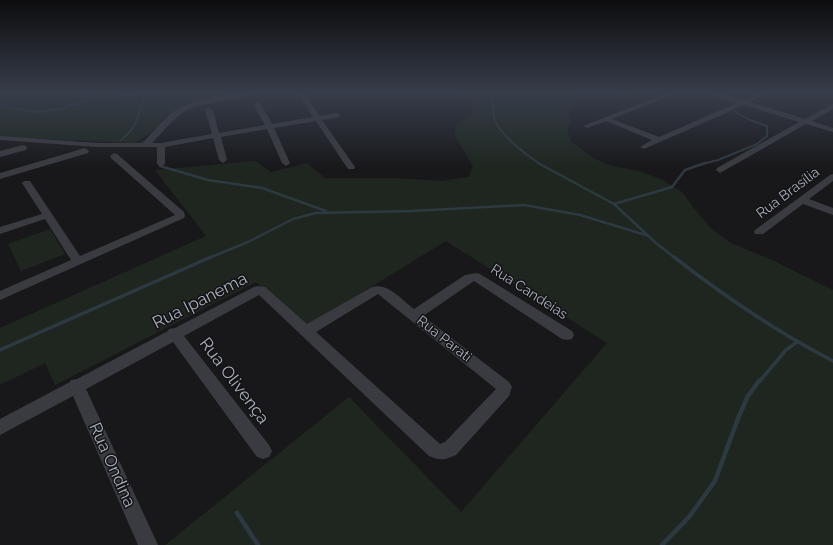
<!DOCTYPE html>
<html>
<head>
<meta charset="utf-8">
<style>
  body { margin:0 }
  canvas { display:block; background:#18181b }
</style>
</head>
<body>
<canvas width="833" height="545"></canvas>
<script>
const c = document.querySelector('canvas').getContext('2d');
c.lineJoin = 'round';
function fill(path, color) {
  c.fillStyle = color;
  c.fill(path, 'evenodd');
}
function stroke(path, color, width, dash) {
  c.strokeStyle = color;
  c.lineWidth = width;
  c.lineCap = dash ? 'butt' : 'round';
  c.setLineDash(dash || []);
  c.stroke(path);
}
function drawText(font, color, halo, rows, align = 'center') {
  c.font = font + ' Raleway,sans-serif';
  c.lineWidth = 3;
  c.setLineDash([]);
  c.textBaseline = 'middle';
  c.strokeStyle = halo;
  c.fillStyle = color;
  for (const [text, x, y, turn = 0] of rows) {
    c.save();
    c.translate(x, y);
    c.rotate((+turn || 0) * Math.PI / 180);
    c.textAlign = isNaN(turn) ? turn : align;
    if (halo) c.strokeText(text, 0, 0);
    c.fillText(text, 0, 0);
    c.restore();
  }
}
fill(new Path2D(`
  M0 92H254L180 107 161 120 160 125 135 143 0 137Z
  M450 92H578V96L568 116 573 121 567 129 571 141 593 158 609 165 639 171 663 180 682 192 699 215 713 230 731 243 774 261 833 290V545H165L349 397 461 512 607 343 446 241 307 326 256 282 55 385 45 363 0 385V328L206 236 155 170 255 161 271 172 307 163 325 178H396L442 181 469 177 473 166 454 134 457 124 472 115 473 103Z
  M603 92H644L623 99Z
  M50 229 65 254 21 271 8 244Z`), '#1e261f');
stroke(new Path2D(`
  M92 92 93 96 97 97
  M493 92C493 100 492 110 494 117 498 134 526 155 540 164
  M0 105 28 111 41 112 60 109 90 99 165 92
  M121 140C141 124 136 115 146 94
  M702 164 718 160 757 144 767 136V126L750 120 734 111`), '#2d3940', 2);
stroke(new Path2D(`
  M538 163 614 204 656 243 675 258
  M160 166 208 180 262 188 326 211
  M614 204 672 187 685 170 705 163
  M209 258 248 242 293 219 316 213 411 211 524 205 580 215 649 236`), '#2d3940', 2.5);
stroke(new Path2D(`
  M674 257C724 296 777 332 833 361
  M0 350 211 257
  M759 382 786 350 797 342`), '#2d3940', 3.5);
stroke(new Path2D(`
  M237 513 258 545
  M662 545 689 517 715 481 739 416 748 396 759 381`), '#2d3940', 4.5);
fill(new Path2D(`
  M250 92H261L258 94 193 107C175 115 166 129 152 143H161L212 134 205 110 209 108 213 110 219 133 265 125 253 104 257 102 261 104 272 124 313 117 299 95 302 93 304 94 320 116 336 113 340 115 339 117 322 120 355 167 354 169H348L316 121 274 128 290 163 286 166 282 163 267 129 221 137 227 160 223 163 219 160 213 138 165 147V164L161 167 157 164V147H97L0 140V136L97 143H142C153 133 161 121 173 112 191 98 227 96 250 92Z
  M670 92H678L612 119 659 137 737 103 706 93 705 92H714L743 100 762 92H770L769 93 750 102 805 119 833 104V109L812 121 833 128V132L806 124 720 173 716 170 717 168 799 122 744 105 644 149 640 147 652 140 606 121 587 128 583 126Z
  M23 145 26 146 27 148 26 150 0 157V151Z
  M85 148 89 151 88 153 0 179V173Z
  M114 153 117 154 184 212 185 216 184 218 0 300V291L71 260 45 219 0 234V227L42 214 22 183 24 181H30L80 256 175 215 111 158 110 156Z
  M833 174V181L809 199 833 208V215L803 204 763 234H755L754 232 755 230 830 175Z
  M476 273 480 274 572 331 574 335 572 339 567 340 562 339 474 281 423 316 509 382 512 387 509 396 456 455C444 460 441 461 429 456L259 295 184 336 269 445 272 451 269 457 263 459 257 457 173 342 86 389 158 545H138L73 396 0 435V419L70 382 71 380 77 379 168 331 169 329 175 328 254 287 258 286 265 287 307 324 372 287C388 282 402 300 414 309L465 275ZM378 294 496 389 445 442 440 444 316 332Z`), '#393b40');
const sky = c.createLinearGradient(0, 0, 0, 168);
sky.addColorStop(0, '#0d0d0f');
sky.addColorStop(0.55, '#373d4a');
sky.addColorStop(1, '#373d4a00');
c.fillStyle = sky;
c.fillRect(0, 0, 833, 168);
drawText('14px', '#aab0bb', '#131316', [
  ["Rua Brasília",788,193,-37],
  ["Rua Candeias",529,292,33],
  ["Rua Parati",444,339,38]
]);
drawText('17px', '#aab0bb', '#131316', [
  ["Rua Ipanema",200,301,-27],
  ["Rua Olivença",234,381,53],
  ["Rua Ondina",112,465,66]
]);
</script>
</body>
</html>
